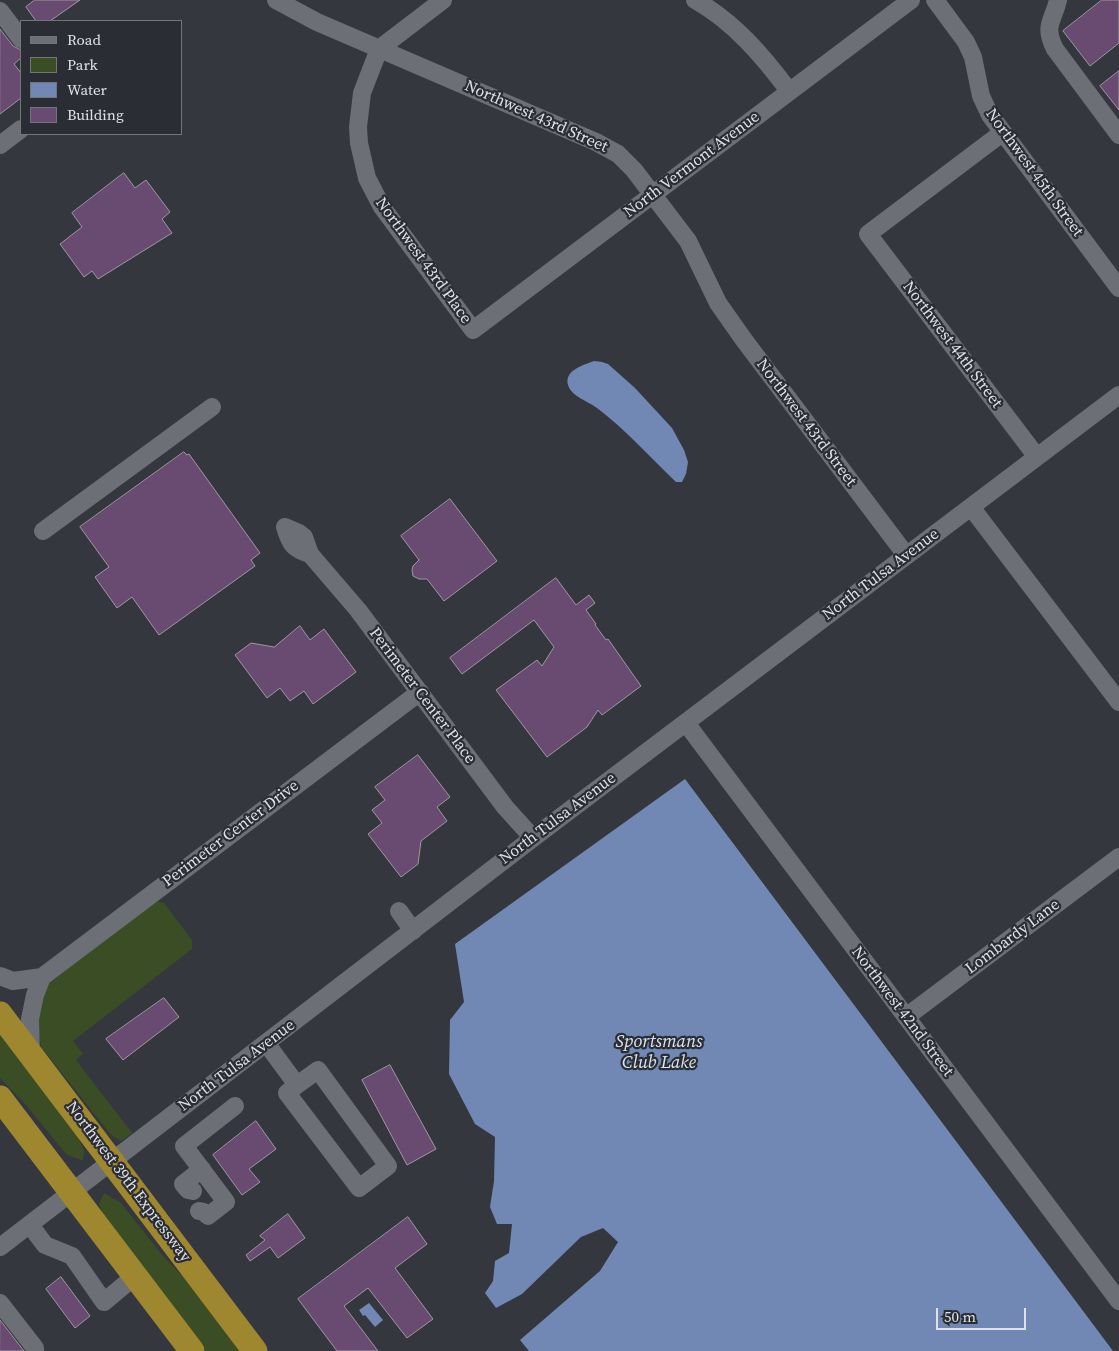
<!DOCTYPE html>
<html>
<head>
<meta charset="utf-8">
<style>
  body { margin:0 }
  #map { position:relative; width:1119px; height:1351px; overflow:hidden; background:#34373d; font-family:"Source Serif 4",serif }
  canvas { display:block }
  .legend { position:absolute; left:20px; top:20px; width:162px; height:115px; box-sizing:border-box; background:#2a2d33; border:1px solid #72757a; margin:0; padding:6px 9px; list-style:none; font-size:15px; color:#dfe1e5 }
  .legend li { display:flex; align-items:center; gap:10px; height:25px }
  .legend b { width:25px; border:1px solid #72757a }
  .scale { position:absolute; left:936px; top:1308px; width:90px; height:22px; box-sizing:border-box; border:2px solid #dfe1e5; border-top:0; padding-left:6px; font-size:15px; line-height:18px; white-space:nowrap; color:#dfe1e5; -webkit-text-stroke:4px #2a2d33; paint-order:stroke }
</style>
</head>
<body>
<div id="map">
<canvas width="1119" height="1351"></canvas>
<ul class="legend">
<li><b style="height:6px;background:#6c6f76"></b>Road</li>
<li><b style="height:14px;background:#3b4d25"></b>Park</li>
<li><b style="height:14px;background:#7188b4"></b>Water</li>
<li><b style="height:14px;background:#694a71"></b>Building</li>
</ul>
<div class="scale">50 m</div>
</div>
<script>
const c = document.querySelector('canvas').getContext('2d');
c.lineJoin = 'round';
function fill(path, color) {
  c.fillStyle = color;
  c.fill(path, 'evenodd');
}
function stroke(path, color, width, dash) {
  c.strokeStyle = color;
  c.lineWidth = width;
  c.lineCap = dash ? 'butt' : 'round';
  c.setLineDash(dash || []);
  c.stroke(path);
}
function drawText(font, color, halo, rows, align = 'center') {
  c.font = font + ' "Source Serif 4",serif';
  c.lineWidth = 4.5;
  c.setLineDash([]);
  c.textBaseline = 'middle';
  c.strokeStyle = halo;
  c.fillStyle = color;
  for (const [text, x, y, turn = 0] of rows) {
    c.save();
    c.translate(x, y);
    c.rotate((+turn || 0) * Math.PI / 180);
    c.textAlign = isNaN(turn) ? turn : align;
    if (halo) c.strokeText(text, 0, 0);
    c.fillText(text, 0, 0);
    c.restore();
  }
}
fill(new Path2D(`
  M155 901 164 903 192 940V949L73 1041 83 1054 76 1060 132 1133 121 1141 111 1135 41 1047 36 1018 46 986Z
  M0 1029 74 1128 84 1151 83 1161 66 1154 26 1105 0 1078Z
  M104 1193 121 1203 163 1256 195 1289 242 1351H206L104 1216 99 1204Z`), '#3b4d25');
fill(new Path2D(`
  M594 361 602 362 608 364 635 388 672 428 684 450 688 462 686 474 682 482H676C650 457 626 430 597 408 588 401 572 397 568 385 564 370 584 365 594 361Z
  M685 779 1113 1351H529L520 1340 600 1271 618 1242 603 1228 581 1237 522 1294 496 1308 485 1293 493 1281 495 1261 509 1253 512 1224H497L490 1207 494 1181 495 1137 475 1124 449 1074 450 1020 464 1002 455 944Z
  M369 1303 383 1320 375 1327 365 1315 363 1316 359 1310Z`), '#7188b4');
const building = new Path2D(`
  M35 0H80L50 21H36L26 7Z
  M1102 0H1119V43L1090 66 1063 31Z
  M0 29 13 46 21 50V58L14 64 21 73V98L0 114Z
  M1119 71V110L1100 86Z
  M124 173 135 188 146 180 170 212 162 219 172 233 98 279 92 271 84 277 60 244 82 227 72 213Z
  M184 452 187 455 189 454 260 553 251 560 255 566 159 635 132 597 117 608 95 577 109 567 80 527Z
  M450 499 497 561 444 601 427 579H419L413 576 412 570 413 566 419 560 401 536Z
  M556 578 576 605 589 595 595 603 586 610 596 624 595 625 606 640 608 639 641 686 602 715 598 710 587 727 547 757 496 690 537 660 542 666 554 647 534 620 462 674 450 658Z
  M300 626 310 640 324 629 356 672 313 704 304 691 290 701 280 688 267 698 235 655 251 643 274 647Z
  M418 755 450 797 437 807 447 821 421 841 418 864 401 877 368 834 382 823 372 810 385 800 375 787Z
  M164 998 179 1017 123 1060 106 1039Z
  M390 1065 436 1149 407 1165 362 1080Z
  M256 1121 276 1149 249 1169 260 1182 242 1195 213 1155Z
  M288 1214 305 1238 278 1258 270 1247 250 1261 246 1255 265 1240 260 1236Z
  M408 1217 427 1244 395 1268 433 1319 407 1338 368 1288 344 1306 378 1351H337L298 1299Z
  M61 1277 90 1316 75 1328 46 1289Z
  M0 1320 24 1351H0Z`);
fill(building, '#694a71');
stroke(building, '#9e98a0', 1);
stroke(new Path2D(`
  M276 0 317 22 596 142 618 154 634 170 688 241 718 303 744 340 906 555
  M443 0 379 49 362 93 358 127 359 143 367 178 382 207 473 330 911 0
  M695 0C734 22 763 56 789 91
  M935 0 966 42 973 57 981 96 990 115 1119 288
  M1058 0C1053 22 1043 25 1055 49L1119 135
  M0 11 21 39
  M1002 133 868 234 1037 457
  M0 145 21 129
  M971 507 1119 702
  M43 531 212 407
  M310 554C293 549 290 544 285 527L299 533 304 537 310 554 358 610 505 807 533 838
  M686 723 1119 1301
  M399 911 413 931
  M0 976 13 981 42 977 420 692
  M906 1017 1119 857
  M266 1043 297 1085 318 1070 388 1166 359 1188 287 1093 297 1085
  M31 1056 30 1019 35 995 42 977
  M193 1191 188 1190 183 1184 202 1169
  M199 1211 204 1212 208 1216 226 1202 184 1146 235 1106
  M30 1225 45 1245 72 1256 104 1302 135 1276
  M0 1247 533 838 1119 395
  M0 1303 35 1348V1351`), '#6c6f76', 18);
stroke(new Path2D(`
  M0 1014 255 1351
  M0 1098 192 1351`), '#9f872f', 25);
drawText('16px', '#dfe1e5', '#2a2d33', [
  ["Northwest 43rd Street",536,117,24],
  ["North Vermont Avenue",692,165,-37],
  ["Northwest 45th Street",1034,173,54],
  ["Northwest 43rd Place",423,261,54],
  ["Northwest 44th Street",952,345,53],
  ["Northwest 43rd Street",806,423,53],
  ["North Tulsa Avenue",881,575,-37],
  ["Perimeter Center Place",422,696,53],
  ["North Tulsa Avenue",558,819,-37],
  ["Perimeter Center Drive",231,834,-37],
  ["Lombardy Lane",1013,937,-37],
  ["Northwest 42nd Street",902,1012,53],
  ["North Tulsa Avenue",237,1066,-37],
  ["Northwest 39th Expressway",128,1182,53]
]);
drawText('italic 18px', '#dde5f2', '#2a2d33', [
  ["Sportsmans",659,1042],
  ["Club Lake",659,1063]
]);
</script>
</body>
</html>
